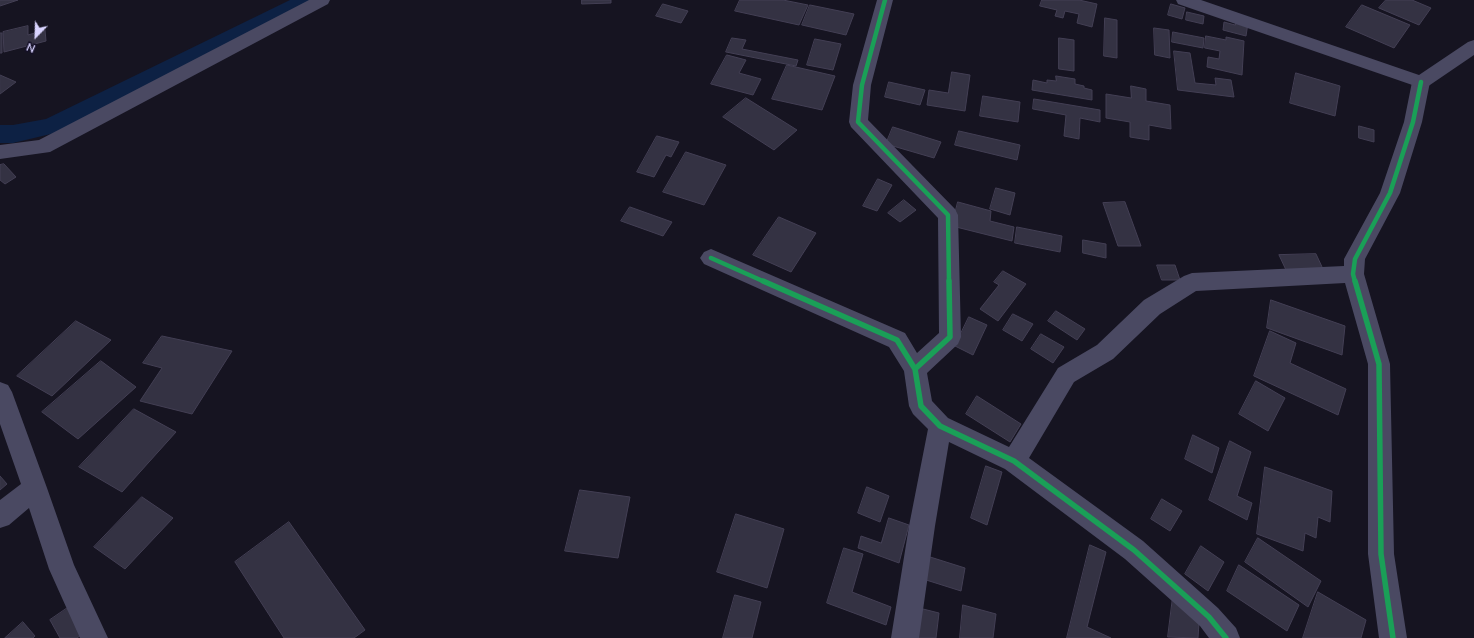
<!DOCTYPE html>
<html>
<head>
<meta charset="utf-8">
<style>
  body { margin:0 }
  #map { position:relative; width:1474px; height:638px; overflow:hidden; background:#161421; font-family:"Nunito Sans",sans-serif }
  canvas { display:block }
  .north { position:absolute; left:16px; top:16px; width:40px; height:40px; -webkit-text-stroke:3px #130f26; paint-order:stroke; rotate:203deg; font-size:11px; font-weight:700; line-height:16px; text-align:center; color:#d9d4ff }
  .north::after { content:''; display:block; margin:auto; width:14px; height:18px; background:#d9d4ff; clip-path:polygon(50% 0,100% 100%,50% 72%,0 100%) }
</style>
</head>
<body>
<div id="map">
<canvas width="1474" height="638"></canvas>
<div class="north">N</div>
</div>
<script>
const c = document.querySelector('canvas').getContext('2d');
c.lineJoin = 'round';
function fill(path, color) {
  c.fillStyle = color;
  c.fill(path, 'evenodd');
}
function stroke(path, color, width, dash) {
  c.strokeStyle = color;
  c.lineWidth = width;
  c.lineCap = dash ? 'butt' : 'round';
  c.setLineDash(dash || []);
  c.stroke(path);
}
fill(new Path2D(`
  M290 0H317L314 5 59 132 13 143H0V125H13L46 119Z`), '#0d2144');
const building = new Path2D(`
  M0 0H18L0 6Z
  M582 0H611V3L582 4Z
  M740 0H783L808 5 799 25 735 11Z
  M1042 0H1079L1097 4 1092 27 1077 23 1079 14 1065 11 1063 18 1055 16 1057 10 1040 6Z
  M1386 0H1412L1431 8 1419 25 1379 8Z
  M663 4 688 11 681 23 656 16Z
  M1171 4 1185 8 1182 19 1168 15Z
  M810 5 854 14 846 35 802 25Z
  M1362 5 1410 25 1394 48 1346 27Z
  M1187 12 1204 16 1203 24 1186 20Z
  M1105 18 1117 20V58L1104 56Z
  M1236 20 1248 23 1246 36 1223 30 1224 22 1235 25Z
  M28 26V35L45 30 46 41 4 52 3 32Z
  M1154 28 1169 30 1170 58 1155 55Z
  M1173 32 1204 38 1203 48 1172 42Z
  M0 33H2V53H0Z
  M1206 36 1226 40V37L1244 41 1242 75 1207 67 1208 57 1219 59 1220 51 1205 48Z
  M732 38 746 40 742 49 798 60 796 66 726 52Z
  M1059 38 1074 40V71L1059 69Z
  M815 39 841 44 833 70 807 65Z
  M1174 51 1190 53 1195 83 1216 85 1215 78 1231 80 1234 97 1178 90Z
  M727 55 746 60 739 73 761 79 753 95 711 84Z
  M787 65 835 76 822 110 772 99Z
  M952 72 970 75 965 111 927 105 929 90 948 93Z
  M1296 73 1340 86 1335 116 1290 103Z
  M0 75 16 82 0 94Z
  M1056 76 1075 79V84L1084 86V88L1092 90V100L1032 90 1033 80 1047 83V80L1056 81Z
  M889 82 925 90 920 105 885 97Z
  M1131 86 1146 89V101L1170 105 1171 129 1149 125V140L1130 137V122L1106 118V94L1131 98Z
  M983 96 1020 102 1018 122 980 116Z
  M746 98 797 130 774 150 723 117Z
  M1034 99 1100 110V122L1080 118 1079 139 1064 136 1066 115 1033 109Z
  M1359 126 1374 130V142L1359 138Z
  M893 127 941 142 934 158 886 144Z
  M959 131 1020 145 1017 160 955 145Z
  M657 136 679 142 671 157 666 155 654 177 637 172Z
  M686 152 726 165 704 205 663 192Z
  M4 164 16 177 5 184 0 180V165Z
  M878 179 892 185 877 211 863 206Z
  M996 188 1015 193 1010 215 990 209Z
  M904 200 916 210 900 222 888 213Z
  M958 202 991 211 990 221 1014 227 1012 241 952 226Z
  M1125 202 1141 246H1118L1103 203Z
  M630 207 672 222 663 236 621 221Z
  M779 217 816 233 791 272 753 255Z
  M1017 227 1062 236 1060 252 1015 243Z
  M1083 240 1106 244V258L1083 253Z
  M1316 254 1323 269 1286 270 1279 255Z
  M1157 265H1175L1180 280H1162Z
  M1003 271 1026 284 998 321 980 309 999 285 994 282Z
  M1271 300 1345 326 1342 355 1267 328Z
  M1056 311 1085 329 1077 340 1048 321Z
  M1013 314 1033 324 1022 341 1003 330Z
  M969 317 987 325 973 355 955 346Z
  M76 321 111 340 52 396 17 376Z
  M1270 331 1296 343 1290 363 1346 389 1338 415 1254 376Z
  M1041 334 1064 347 1053 363 1031 349Z
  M162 336 232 351 192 414 140 401 162 368 143 363Z
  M101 361 136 387 78 439 42 412Z
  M1256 381 1285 398 1268 431 1239 414Z
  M977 396 1021 424 1010 442 966 414Z
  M134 409 176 432 122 492 79 467Z
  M1193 435 1219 448 1212 473 1185 459Z
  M1230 441 1251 452 1237 496 1252 503 1247 520 1209 500Z
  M986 466 1002 472 987 525 971 518Z
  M1265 467 1332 491 1330 522 1318 517 1316 538 1305 533 1303 551 1257 534Z
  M0 476 7 484 0 490Z
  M867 487 889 496 880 522 858 513Z
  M580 490 630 497 618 558 565 551Z
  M142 497 173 518 125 569 94 547Z
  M1162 499 1182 511 1170 531 1151 519Z
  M736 514 784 529 767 588 717 572Z
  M889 518 909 525 899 563 858 548 861 536 881 543Z
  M289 522 365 630 354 638H284L235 562Z
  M1258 538 1321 581 1308 607 1245 562Z
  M1090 545 1106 552 1087 627 1111 638H1067Z
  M1201 546 1224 562 1208 591 1185 574Z
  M844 548 863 554 852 592 891 607 886 625 827 603Z
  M927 556 965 568 961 591 923 579Z
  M1239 565 1299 605 1287 631 1227 591Z
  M1318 592 1366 620 1361 638H1303Z
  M735 595 761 602 752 638H723Z
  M1173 596 1199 623 1198 638 1168 637Z
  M963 605 996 614 993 638H960Z
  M69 607 84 633 77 638H60L50 620Z
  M919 608 939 613 936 638H913Z
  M23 622 35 636 33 638H5Z`);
fill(building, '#343243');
stroke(building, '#433f54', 1);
fill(new Path2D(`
  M877 0H893L871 85 868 120 955 209 958 215 961 337 958 344 927 373 932 401 948 418 1009 447 1058 368 1097 345 1144 300 1184 276 1192 273 1344 266V259L1380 193 1404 122 1412 82 1415 77 1421 76 1427 77 1430 82 1422 122 1400 193 1365 259 1364 274 1390 364 1394 554 1407 638H1379L1368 554V364L1345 283 1196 291 1160 314 1113 359 1074 382 1029 458 1143 541 1218 608 1236 628 1240 638H1209L1200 626 1125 559 1005 469 949 442 935 526 919 638H891L909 526 928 429 913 414 909 406 904 371 889 347 704 264 700 258 704 252 711 249 718 252 905 333 917 353 939 333 938 218 851 127 849 122 853 85Z
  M0 382 8 385 12 392 47 488 74 565 108 638H80L49 569 29 508 9 525 0 528V500L21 484 0 424Z`), '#4a4962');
fill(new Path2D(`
  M309 0H330L328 4 50 152 0 159V145L39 140Z
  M1176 0H1201L1419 75 1468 42 1474 40V55L1427 87 1421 88 1178 4Z`), '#4a4962');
stroke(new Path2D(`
  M885 0 862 85 858 122 948 215 949 282
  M711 258 765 282
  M1355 282 1353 274 1355 259 1390 193 1413 122 1421 82`), '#1a9f57', 4.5);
stroke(new Path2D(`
  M763 281 897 340 915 369 921 406 940 426 1014 461 1134 550 1209 617 1226 638
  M1355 281 1379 364 1381 554 1393 638
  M915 369 950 337 949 281`), '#1a9f57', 5.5);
</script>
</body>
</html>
